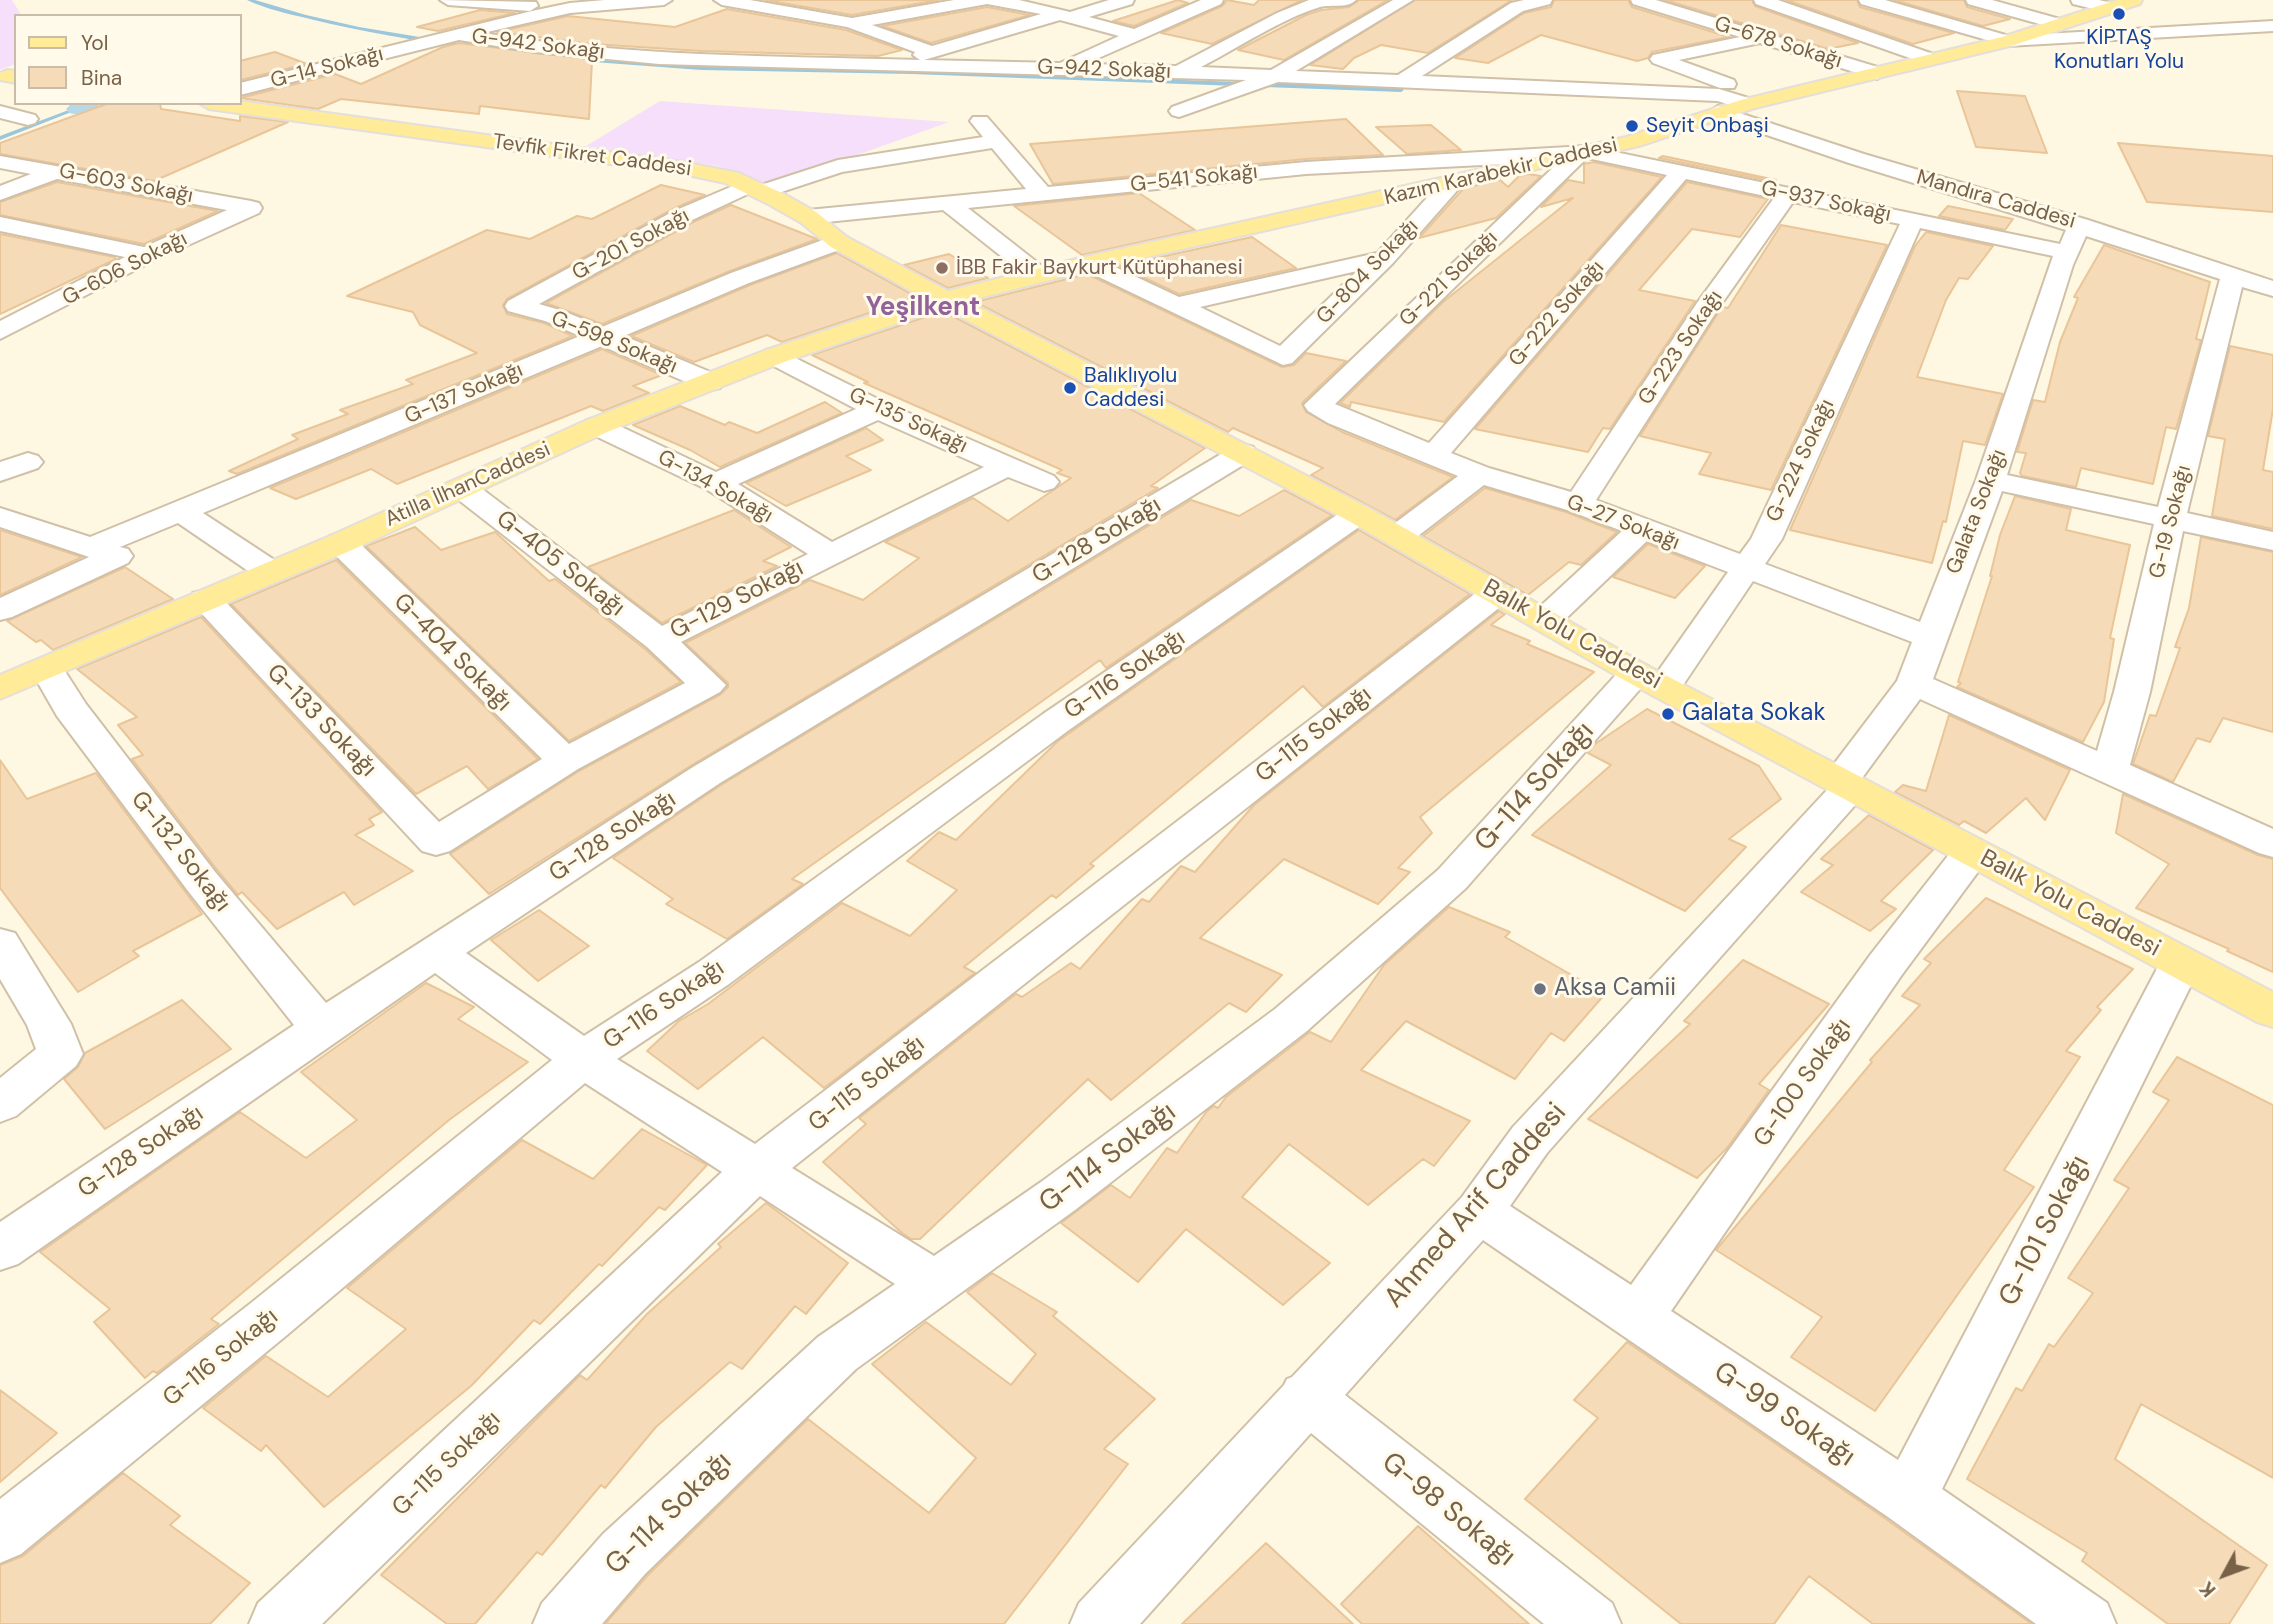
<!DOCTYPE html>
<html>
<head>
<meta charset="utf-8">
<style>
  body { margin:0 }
  #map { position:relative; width:2273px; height:1624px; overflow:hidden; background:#fef8e2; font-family:"DM Sans",sans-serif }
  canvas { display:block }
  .legend { position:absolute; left:14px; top:14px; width:228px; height:91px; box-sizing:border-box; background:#fffaea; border:2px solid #c9bda9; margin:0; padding:9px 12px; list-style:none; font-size:21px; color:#776147 }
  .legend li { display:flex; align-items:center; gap:14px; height:35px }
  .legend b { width:35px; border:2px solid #c9bda9 }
  .north { position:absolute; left:2189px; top:1540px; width:70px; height:70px; -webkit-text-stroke:5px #fffaea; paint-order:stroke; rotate:229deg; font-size:19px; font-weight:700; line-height:28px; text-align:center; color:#776147 }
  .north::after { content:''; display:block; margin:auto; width:24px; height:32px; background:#776147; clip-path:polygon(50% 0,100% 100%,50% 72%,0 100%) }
</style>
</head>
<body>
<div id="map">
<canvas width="2273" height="1624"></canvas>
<ul class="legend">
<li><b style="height:9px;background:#ffeb98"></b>Yol</li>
<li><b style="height:19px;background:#f5dbb8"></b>Bina</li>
</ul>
<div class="north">K</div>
</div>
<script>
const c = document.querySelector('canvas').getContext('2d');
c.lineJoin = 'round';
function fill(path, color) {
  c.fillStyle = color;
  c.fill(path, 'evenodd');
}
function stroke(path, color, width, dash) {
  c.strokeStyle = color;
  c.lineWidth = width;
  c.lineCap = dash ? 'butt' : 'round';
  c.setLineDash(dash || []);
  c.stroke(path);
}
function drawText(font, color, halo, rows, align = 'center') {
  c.font = font + ' "DM Sans",sans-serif';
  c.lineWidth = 6;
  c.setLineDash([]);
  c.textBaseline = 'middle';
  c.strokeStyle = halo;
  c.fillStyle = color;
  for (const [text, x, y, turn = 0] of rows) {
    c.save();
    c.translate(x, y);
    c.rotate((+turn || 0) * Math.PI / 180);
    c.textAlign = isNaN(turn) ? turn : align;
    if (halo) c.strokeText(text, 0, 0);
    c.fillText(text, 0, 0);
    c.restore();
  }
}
fill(new Path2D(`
  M0 0H12L22 16H16V64L2 69H0Z
  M660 101 949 122 838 162 764 183 717 166 586 146Z`), '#f5dffa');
fill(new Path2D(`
  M247 0H255L306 15 359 27 474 46 471 48C417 41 363 32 310 19 289 14 266 9 247 0Z
  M578 58 701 66 912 70 1401 88 1404 90 1401 92 912 74 701 70 580 61Z
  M74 108 79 109 0 140V136Z`), '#9bc6db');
fill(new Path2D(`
  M72 103H101C94 112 79 116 69 113L66 109Z`), '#b6d8e8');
const building = new Path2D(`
  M765 0H939L852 15Z
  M1178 0 1188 3 1134 26 1113 21Z
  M1227 0 1254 5 1259 0H1302L1212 44 1161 33 1222 6Z
  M1359 0H1388L1284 60 1238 50 1306 15 1321 10 1349 7Z
  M1415 0H1512L1428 53 1381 45 1354 58 1343 69 1310 65Z
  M1554 0H1628L1632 7 1729 37 1652 52 1648 58 1637 61 1541 35 1488 63 1455 58 1524 13 1551 7Z
  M1665 0H1752L1755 6 1858 43 1828 49Z
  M1786 0H1857L1860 7 1954 33 1913 44Z
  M1894 0H1964L1967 7 2010 19 1983 26Z
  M987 7 1030 15 931 43 882 26Z
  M727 9 846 30 902 50 878 56 701 51 592 44 497 32 568 16 675 27Z
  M480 10 515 13 438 31 417 27Z
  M459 43 595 60 592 61 589 119 480 106 479 114 341 99 318 109 240 98 335 74 361 84 443 47Z
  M275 52 307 64 240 80V61Z
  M1957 91 2025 96 2047 153 1976 147Z
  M109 103H160L161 109 240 121V116L288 122 154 181 0 154V143Z
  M1346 119 1383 155 1306 159 1053 184 1030 144Z
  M1431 125 1461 150 1407 154 1376 127Z
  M2118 143 2273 156V212L2147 202Z
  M1663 156 1776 180 1775 182 1659 158Z
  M1594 162 1662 177 1444 422 1351 402 1350 407 1340 403 1443 302 1573 198 1541 207 1568 180 1584 183V164Z
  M1528 174 1541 176 1496 218 1419 238 1464 188 1500 180 1508 187 1519 176Z
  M57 182 218 211 144 244 0 215V202Z
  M1687 182 1768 199 1740 237 1692 229 1639 290 1695 301 1610 429 1603 428 1588 452 1475 429Z
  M661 185 705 195 673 209 507 299 503 305 507 314 544 323 573 336 237 474 229 471 298 439 292 435 348 414 340 410 413 384 406 380 477 353 420 325 413 312 347 296 487 230 530 239 577 216 592 219Z
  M1139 193 1195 230 1082 255 1014 206Z
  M731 205 817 239 730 271 602 324 546 303 691 223Z
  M1948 206 2013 219 2005 230 1939 216Z
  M1781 225 1887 245 1771 490 1699 474 1711 453 1640 436 1720 310 1723 307 1728 308Z
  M1926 232 1993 246 1968 279 1959 278 1946 300 1917 377 2003 394 1985 445 1963 441 1946 522 1943 521 1932 563 1790 530 1915 246Z
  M0 234 114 257 116 259 0 314Z
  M1252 237 1296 268 1179 294 1119 266Z
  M2104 245 2210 282 2196 339 2201 340 2176 429 2166 427 2153 484 2081 468 2076 487 2022 476 2020 473 2026 453 2017 452 2033 400 2045 402 2060 342 2078 298 2074 297Z
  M837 253 917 297 782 342 767 335 694 362 631 336 750 285Z
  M949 254 988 278 948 288 904 265Z
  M1087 274 1282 367 1294 365 1306 353 1346 361 1302 403 1306 412 1342 432 1453 477 1395 520 1311 475 1323 468 1233 428 1228 432 975 302Z
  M943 311 1205 448 1151 486 1158 488 692 765 489 894 450 854 579 771 721 694 728 687V683L685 643 810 580 863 600 919 558 885 542 973 498 1008 521 1071 478 1057 473 1062 470 864 383 868 382 812 355Z
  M2230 346 2273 355V409L2263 470 2273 472V529L2212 516 2225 439 2208 436Z
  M602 349 662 375 633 386 649 393 603 411 591 406 397 484 371 469 296 499 270 488Z
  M825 402 842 413 720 467 690 450 633 425 680 406 725 425 729 422 757 433Z
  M866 428 883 440 846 456 871 470 786 506 746 483Z
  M1485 488 1566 512 1617 532 1581 565 1569 562 1528 595 1423 536Z
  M1284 490 1332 515 1106 668 1100 660 792 879 803 884 727 939 666 904 673 899 613 858 721 785 1191 500 1239 516Z
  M2015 496 2071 509 2066 530 2130 545 2110 638 2114 639 2104 702 2083 742 1957 687 1961 683 1958 682 1992 576H1990L2000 535Z
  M734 510 791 547 763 561 777 566 662 623 588 567Z
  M415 527 441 550 495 532 549 581 555 579 645 649 681 682 569 741 366 546Z
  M0 530 82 557 0 595Z
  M1359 530 1470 594 1323 707 1303 686 1090 864 1094 866 1056 898 1052 895 964 967 975 973 824 1088 763 1037 698 1089 647 1051 679 1021 708 1004 842 903 910 936 957 890 907 861 939 832 956 840 1058 741Z
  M2201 537 2273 552V732L2223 718 2210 742 2197 738 2173 782 2133 764 2150 715 2156 716 2180 648 2175 647 2189 608Z
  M1648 544 1705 566 1675 598 1613 577Z
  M336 560 538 759 488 789 467 766 416 794 231 604Z
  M125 567 173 599 53 650 41 640 36 642 7 621Z
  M1499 611 1505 614 1491 625 1530 641 1527 644 1594 672 1420 817 1432 833 1398 868 1410 872 1378 904 1284 859 1200 938 1282 975 1246 1012 1229 1003 1111 1100 1088 1079 920 1239H911L902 1233 823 1162 866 1124 859 1118 1016 994 1022 997 1071 963 1080 969 1142 899 1149 902 1181 866 1195 872 1254 805Z
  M201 617 382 812 369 819 374 825 355 835 413 871 354 905 344 892 277 929 242 892 238 895 218 871 132 759 143 755 118 725 137 717 77 669Z
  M1647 709 1759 766 1781 799 1729 839 1746 847 1685 911 1532 835 1611 765 1588 753 1595 744Z
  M1949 715 2070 770 2045 820 2026 798 1986 833 1964 821 1959 825 1895 792 1903 785 1926 791Z
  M0 760 27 799 96 773 202 914 133 951 139 956 78 992 0 888Z
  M2123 794 2258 855 2273 859V972L2227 951 2229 949 2136 908 2169 864 2116 833Z
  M1869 815 1933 850 1881 901 1896 909 1870 931 1801 892 1833 865 1821 859Z
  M1986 898 2133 969 2097 1007 2101 1010 2066 1051 2080 1057 2004 1170 2034 1187 1875 1411 1791 1357 1822 1317 1716 1250 1872 1062 1870 1060 1920 1005 1902 996 1931 963 1924 959Z
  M1449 907 1510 932 1505 937 1605 994 1564 1041 1551 1033 1515 1079 1406 1021 1361 1070 1470 1121 1434 1166 1423 1159 1368 1205 1289 1144 1242 1197 1330 1263 1283 1305 1186 1229 1138 1282 1061 1223 1111 1185 1130 1198 1167 1148 1177 1153 1207 1111 1214 1106 1218 1108 1226 1097 1310 1032 1331 1042 1384 965Z
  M539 910 589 946 538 981 491 940Z
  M1743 960 1829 1004 1759 1084 1769 1090 1727 1148 1697 1178 1588 1119 1690 1024 1684 1021Z
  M426 983 474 1007 458 1019 528 1062 449 1120 211 1319 219 1324 157 1373 153 1371 145 1378 94 1322 110 1309 40 1252 240 1112 306 1158 357 1120 301 1072Z
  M182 1000 231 1049 105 1129 64 1079 78 1067 85 1053Z
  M2177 1057 2273 1105V1478L2141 1404 2115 1459 2267 1565 2229 1624H2168L2082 1561 2087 1553 1967 1479 2016 1388 2022 1391 2049 1344 2054 1347 2093 1293 2068 1278 2129 1188 2114 1180 2169 1100 2153 1092Z
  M642 1129 707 1165 665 1210 659 1207 602 1266 599 1264 540 1324 534 1320 471 1386 324 1507 266 1445 261 1451 203 1408 266 1356 328 1397 406 1329 347 1288 522 1140 593 1179Z
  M766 1203 848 1263 806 1314 795 1306 742 1369 730 1362 656 1427 605 1488 601 1485 542 1555 537 1552 475 1624H447L381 1575 580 1375 587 1380 647 1314 721 1247 718 1244Z
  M992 1273 1057 1312 1053 1316 1155 1399 1104 1449 1128 1464 1004 1624H605L647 1576 808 1419 929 1513 976 1458 872 1364 926 1322 1011 1385 1036 1354 967 1292Z
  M1627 1342 1886 1519 2032 1624H1873L1809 1576 1774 1624H1681L1525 1499 1598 1418 1574 1400Z
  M0 1390 57 1433 0 1482Z
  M123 1473 180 1516 170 1525 250 1583 210 1624H0V1565L23 1556Z
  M1418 1526 1529 1624H1362L1341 1604Z
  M1266 1543 1353 1624H1182Z`);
fill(building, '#f5dbb8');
stroke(building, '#e9c598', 2);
const minor = new Path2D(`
  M440 0 536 2 538 6 530 11 448 5Z
  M605 0H672L664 5 570 13 483 33C628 57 774 56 920 60L913 55 915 52 847 27 722 5 714 0H750L852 18 954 0H1019L1070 12 1109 0H1134L1132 4 1089 17 1134 29 1201 0H1223L1221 4 1085 64 1176 66 1277 13 1309 0H1356C1347 9 1332 4 1320 7 1281 19 1238 48 1201 67L1271 70 1393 0H1413L1296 71 1398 75 1511 3 1524 0H1552L1550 4 1523 11 1422 76 1719 89 1755 100 1758 104 1748 110 1717 101 1278 82 1179 117 1172 115 1169 111 1172 107 1246 80 659 64 535 52 459 40 240 95V83L532 11 570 3ZM987 4 1041 14 932 46 872 25ZM1060 20 1119 36 1060 63 924 60Z
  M1631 0H1656L1884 69 1886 73 1877 79 1760 43 1679 60 1734 80 1736 84 1734 88H1720L1653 63 1650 59 1653 55 1740 37 1633 4Z
  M1754 0H1778L1936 55 1939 59 1936 63H1924L1756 4Z
  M1859 0H1885L2009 36 2273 21V31L2008 46 1861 4Z
  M1966 0H1992L2067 21 2070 25 2061 30 1968 4Z
  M2071 0H2099L2116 4 2118 8 2110 13 2073 4Z
  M0 106 35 115 38 119 35 123 28 125 0 118Z
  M1718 106 1864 154 2088 220 2273 281V296L2242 287 2187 513 2273 532V550L2183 531 2150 692 2130 765 2273 829V857L2259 853 1920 699 1862 778 1870 787 1864 795 1547 1153 1510 1206 1631 1285 1871 954 1958 843 1972 839 1986 843 1992 852 1986 861 1901 976 1671 1311 1898 1460 2160 963 2166 953 2181 948 2196 953 2202 963 1942 1489 2107 1603 2116 1624H2036L1888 1517 1483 1240 1345 1395 1612 1603 1621 1624H1544L1311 1433 1140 1624H1070L1079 1603 1284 1385 1287 1379 1292 1377 1462 1197 1513 1127 1828 789 1821 781 1897 681 1912 642 1753 581 1677 694 1665 698 1653 694 1647 687 1728 572 1647 541 1557 627 1545 630 1533 627 1528 620 1533 613 1622 531 1567 510 1484 485 1409 543 1398 545 1387 543 1382 536 1387 529 1458 476 1328 423 1308 411 1304 405 1560 161 1306 174 968 208 1047 270 1051 275 1047 280 1039 282 1031 280 943 210 808 224 800 222 797 217 800 212 808 210 1026 189 992 148 842 172 760 199 750 193 690 221 539 304 563 311 602 327 731 273 831 237H847L851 242 847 247 749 283 624 336 720 376 723 382 720 388 710 390 700 388 602 346 203 513 282 565 287 572 282 579 271 582 260 579 178 523 120 547 128 549 133 556 128 563 12 617 0 620V598L89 557 0 527V508L90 537 580 336 545 321 508 311 505 306 508 301 674 211 747 180 755 181 758 186 838 160 983 137 970 121 973 117H987L1048 187 1306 162 1586 146 2060 244 2066 230 1849 163 1711 116 1708 112ZM1587 158 1667 175 1429 443 1335 404ZM1686 179 1774 198 1697 303 1571 492 1489 468 1451 453ZM1793 202 1900 224 1751 539 1740 554 1596 500 1718 309ZM1920 228 2053 256 1976 480 1920 622 1765 564 1782 539ZM2086 236 2220 279 2158 507 2007 475 2073 265ZM2002 491 2154 524 2114 692 2097 751 1933 679Z
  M0 156 251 201 259 203 262 208 259 213 155 260 0 339V321L125 257 0 231V217L144 247 227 210 57 179 0 200V186L31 174 0 168Z
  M1452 178 1460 179 1463 184 1393 263 1292 363 1283 365 1080 268 1076 263 1080 258H1096L1179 297 1377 253 1444 179ZM1357 271 1280 346 1200 307Z
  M775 348 888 404 1054 476 1059 482 1054 488 1044 491 1008 477 681 642 726 685 720 692 578 769 450 851 436 855 422 851 189 600 193 593 205 590 217 593 439 822 542 759 330 550 325 543 330 536 341 534 352 536 569 744 685 683 647 647 451 494 447 488 451 482 462 479 473 482 662 626 808 554 706 489 587 432 583 426 587 420 597 418 607 420 716 472 856 409 766 362 762 356 766 350ZM878 420 984 467 832 542 738 484Z
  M1243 444 1253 447 1257 453 1253 459 720 783 466 953 584 1036 699 962 1043 714 1347 508 1358 505 1369 508 1373 514 1369 520 1069 730 729 984 617 1059 755 1144 1485 586 1497 583 1509 586 1513 593 1509 600 792 1168 934 1256 1041 1182 1275 1009 1438 870 1624 666 1636 663 1648 666 1653 673 1648 680 1466 888 1307 1031 1075 1210 856 1369 645 1574 602 1624H533L542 1603 603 1534 818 1337 895 1284 760 1196 322 1624H249L258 1603 722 1172 585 1083 287 1335 21 1554 0 1563V1499L251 1303 552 1060 435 973 18 1264 0 1270V1222L294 1025 188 891 57 716 30 669 35 662 47 659 59 662 86 704 216 873 326 1003 693 767 1233 447Z
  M28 453 38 456 43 462 38 468 0 481V462Z
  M0 929 15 933 71 1024 83 1054 76 1066 16 1116 0 1122V1078L36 1049 27 1025 0 979Z`);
const major = new Path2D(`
  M2117 0H2142L2140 4 2014 45 1755 108 1639 146 1090 270 968 301 1369 508 1648 666 2273 992V1027L2257 1022 1624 680 1347 520 943 308 784 362 607 432 352 550 0 699V675L330 536 587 420 766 350 924 298 831 247 800 222 768 204 725 183 683 174 209 109 199 103 240 101 683 162 739 173 784 194 816 212 847 237 948 291 1088 256 1626 137 1741 100 2002 37Z
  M7 70 16 71V83L0 80V73Z`);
stroke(minor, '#d0c0a8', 4);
stroke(major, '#e4dfda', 4);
fill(minor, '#fff');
fill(major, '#ffeb98');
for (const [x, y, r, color] of [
  [2119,14,7,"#1a4fb4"],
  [1632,126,7,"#1a4fb4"],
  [942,268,7,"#8d6e63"],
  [1070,388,7,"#1a4fb4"],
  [1668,714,7,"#1a4fb4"],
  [1540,989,7,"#6b7280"]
]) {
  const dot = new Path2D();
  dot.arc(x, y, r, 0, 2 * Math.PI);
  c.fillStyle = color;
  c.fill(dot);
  stroke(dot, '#fffaea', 2.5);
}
drawText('21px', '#164399', '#fffaea', [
  ["KİPTAŞ",2119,38,"center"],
  ["Konutları Yolu",2119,62,"center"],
  ["Seyit Onbaşi",1646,126],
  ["Balıklıyolu",1084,376],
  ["Caddesi",1084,400]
], 'left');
drawText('21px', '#776147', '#fffaea', [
  ["G-678 Sokağı",1778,43,17],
  ["G-942 Sokağı",538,45,7],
  ["G-14 Sokağı",327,68,-14],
  ["G-942 Sokağı",1104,70,2],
  ["Tevfik Fikret Caddesi",592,156,8],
  ["Kazım Karabekir Caddesi",1501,172,-13],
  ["G-541 Sokağı",1194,179,-6],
  ["G-603 Sokağı",126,184,11],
  ["Mandıra Caddesi",1996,200,16],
  ["G-937 Sokağı",1826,202,12],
  ["G-201 Sokağı",631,245,-28],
  ["G-606 Sokağı",125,269,-27],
  ["G-804 Sokağı",1368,272,-46],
  ["G-221 Sokağı",1449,279,-44],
  ["G-222 Sokağı",1557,314,-49],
  ["G-598 Sokağı",614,343,22],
  ["G-223 Sokağı",1681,348,-56],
  ["G-137 Sokağı",464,394,-23],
  ["G-135 Sokağı",908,421,25],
  ["G-224 Sokağı",1801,461,-65],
  ["Atilla İlhanCaddesi",468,485,-24],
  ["G-134 Sokağı",715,487,29],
  ["Galata Sokağı",1977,512,-69],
  ["G-19 Sokağı",2171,522,-76],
  ["G-27 Sokağı",1623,523,21]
]);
drawText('21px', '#785e54', '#fffaea', [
  ["İBB Fakir Baykurt Kütüphanesi",956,268]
], 'left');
drawText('24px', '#776147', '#fffaea', [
  ["G-128 Sokağı",1097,541,-31],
  ["G-405 Sokağı",560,564,38],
  ["G-129 Sokağı",737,600,-27],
  ["Balık Yolu Caddesi",1572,635,29],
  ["G-404 Sokağı",452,653,45],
  ["G-116 Sokağı",1125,675,-34],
  ["G-133 Sokağı",321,721,46],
  ["G-115 Sokağı",1314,735,-38],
  ["G-128 Sokağı",613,837,-33],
  ["G-132 Sokağı",180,852,52],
  ["Balık Yolu Caddesi",2070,904,28],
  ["G-116 Sokağı",664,1005,-34],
  ["G-100 Sokağı",1803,1083,-55],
  ["G-115 Sokağı",867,1084,-38],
  ["G-128 Sokağı",141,1152,-34],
  ["G-116 Sokağı",221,1358,-39],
  ["G-115 Sokağı",447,1464,-44]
]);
drawText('24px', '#164399', '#fffaea', [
  ["Galata Sokak",1682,714]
], 'left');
drawText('24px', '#5b616d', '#fffaea', [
  ["Aksa Camii",1554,989]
], 'left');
drawText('bold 26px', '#92629b', '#fffaea', [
  ["Yeşilkent",923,308]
]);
drawText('28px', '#776147', '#fffaea', [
  ["G-114 Sokağı",1535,787,-48],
  ["G-114 Sokağı",1108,1158,-37],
  ["Ahmed Arif Caddesi",1476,1206,-49],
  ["G-101 Sokağı",2045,1231,-63],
  ["G-99 Sokağı",1784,1415,34],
  ["G-98 Sokağı",1448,1510,39],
  ["G-114 Sokağı",669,1514,-44]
]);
</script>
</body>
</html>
